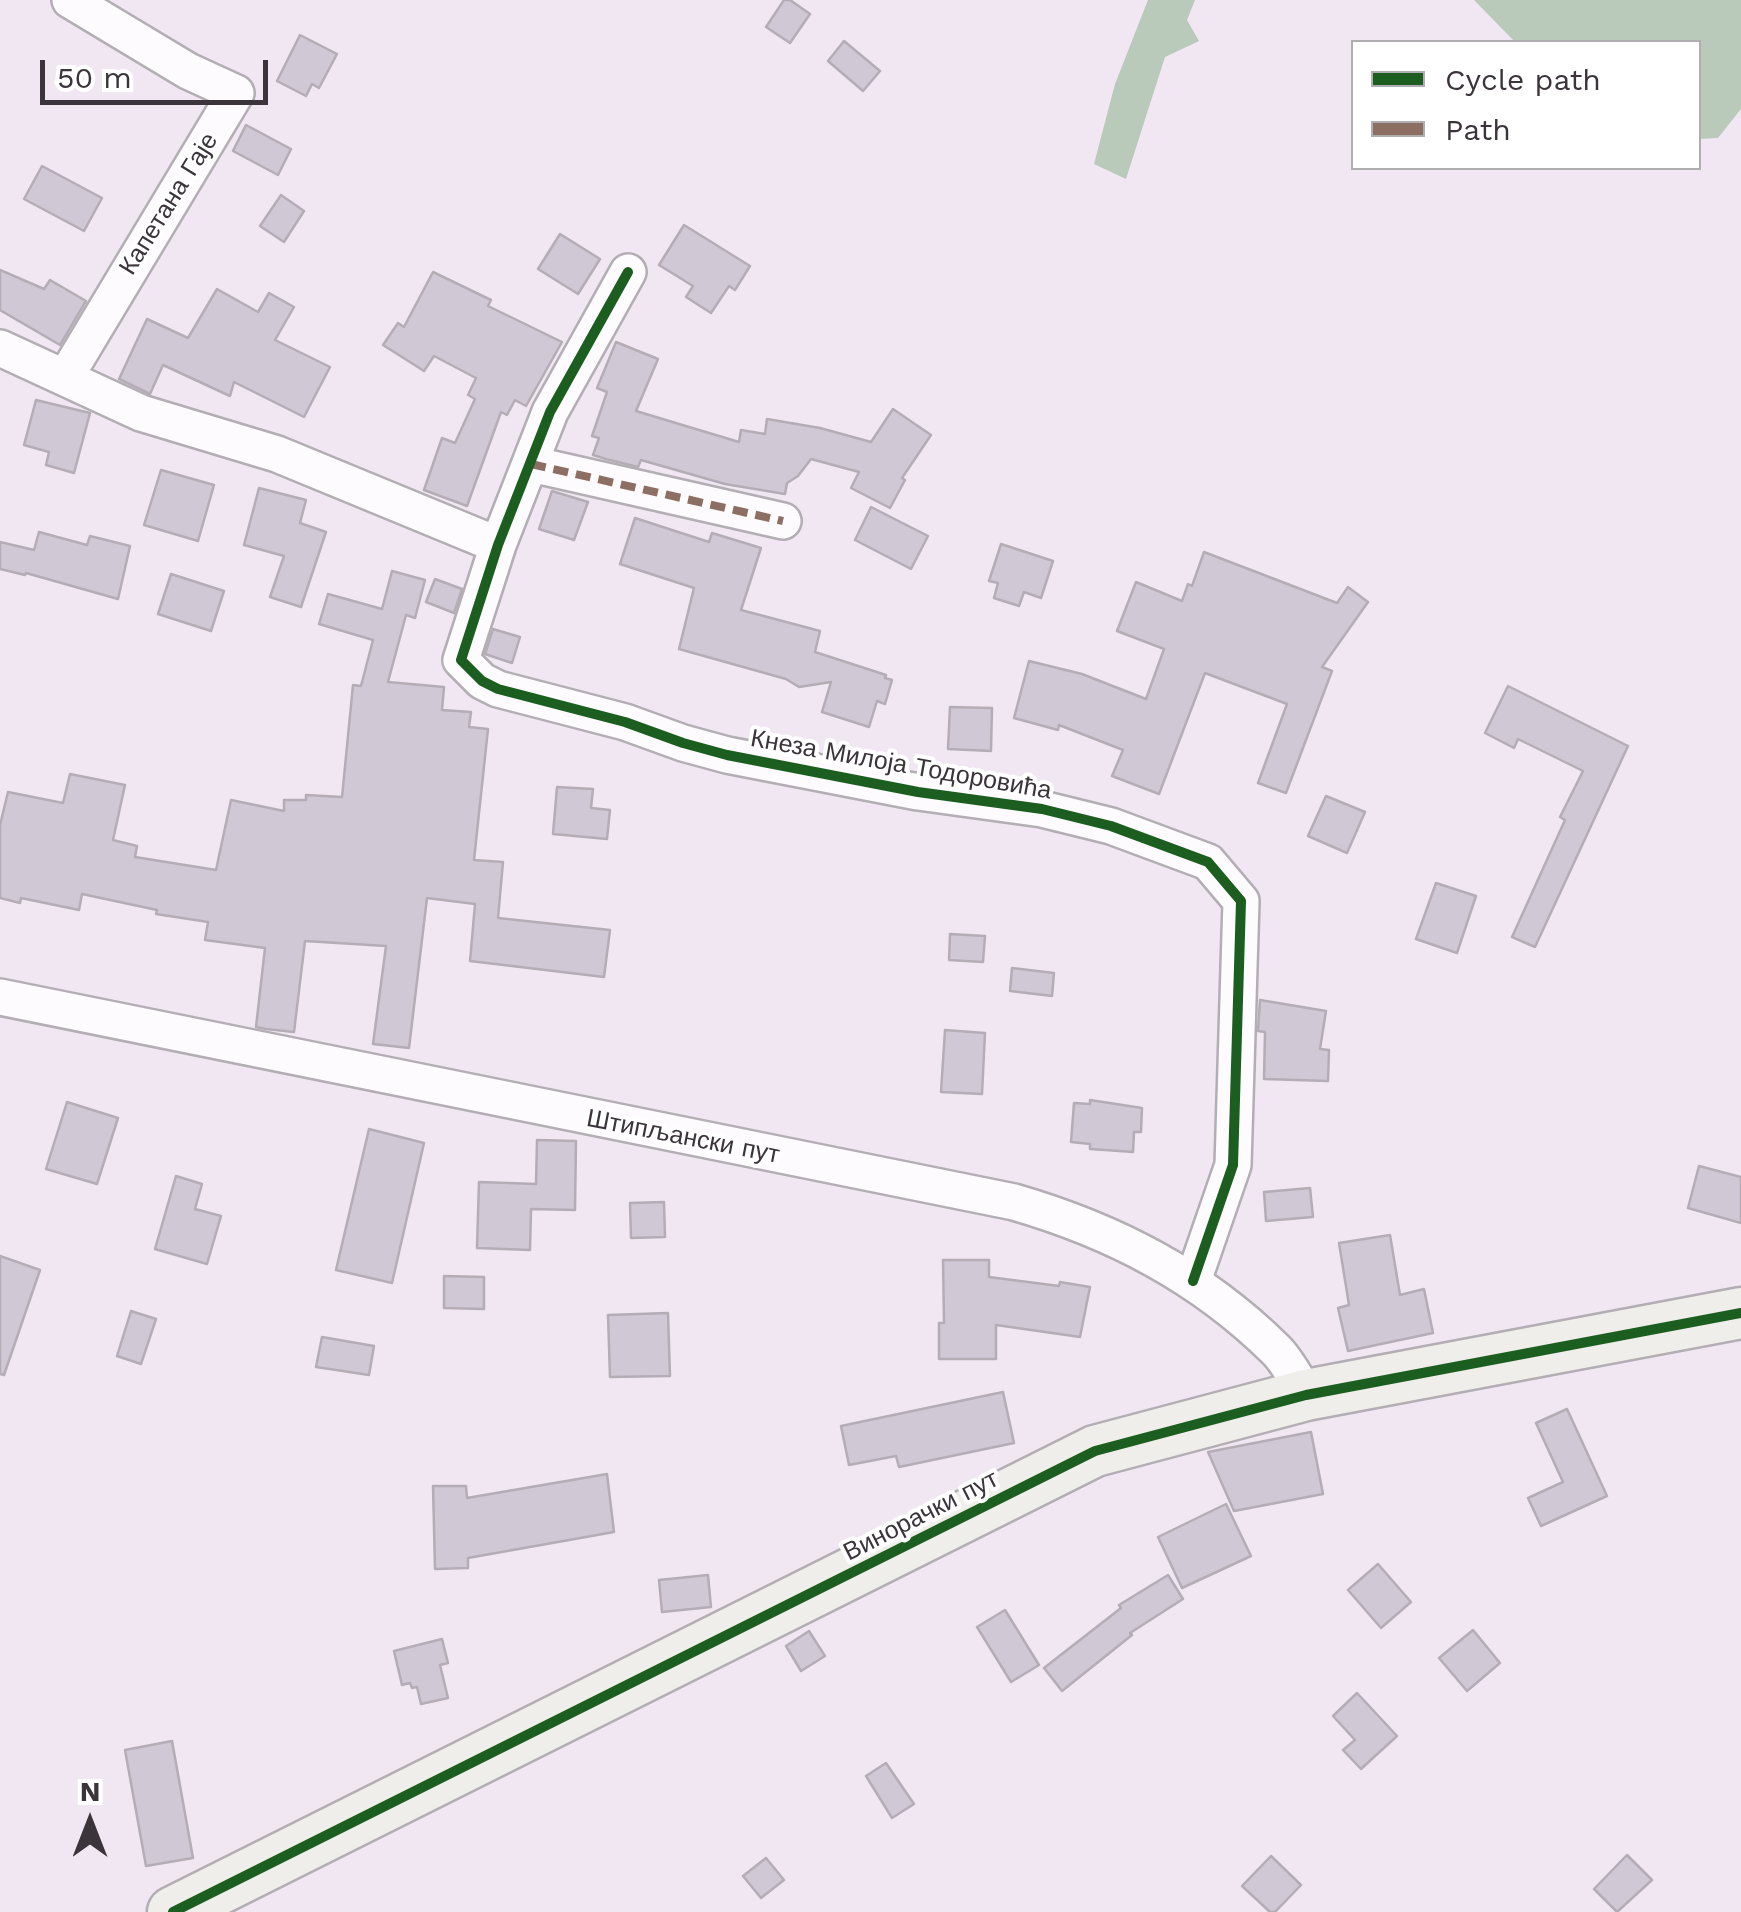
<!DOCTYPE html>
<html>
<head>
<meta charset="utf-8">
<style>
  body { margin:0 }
  #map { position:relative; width:1741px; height:1912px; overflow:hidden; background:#f0e7f2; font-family:"Work Sans",sans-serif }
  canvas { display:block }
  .legend { position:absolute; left:1351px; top:40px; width:350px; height:130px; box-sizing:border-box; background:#fff; border:2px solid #b1aeb1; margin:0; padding:12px 18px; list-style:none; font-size:30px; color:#3b343b }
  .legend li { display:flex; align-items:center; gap:20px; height:50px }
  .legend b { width:50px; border:2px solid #b1aeb1 }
  .north { position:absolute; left:40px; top:1772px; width:100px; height:100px; -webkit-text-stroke:8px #fff; paint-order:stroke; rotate:0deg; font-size:28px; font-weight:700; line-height:40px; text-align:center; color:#3b343b }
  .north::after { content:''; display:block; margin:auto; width:35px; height:45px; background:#3b343b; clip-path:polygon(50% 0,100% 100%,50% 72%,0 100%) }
  .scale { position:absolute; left:40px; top:60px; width:228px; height:45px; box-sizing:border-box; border:5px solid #3b343b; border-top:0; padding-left:12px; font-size:30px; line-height:35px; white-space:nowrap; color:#3b343b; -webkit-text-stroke:8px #fff; paint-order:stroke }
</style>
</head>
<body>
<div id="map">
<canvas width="1741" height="1912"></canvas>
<ul class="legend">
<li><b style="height:12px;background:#1b5e20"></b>Cycle path</li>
<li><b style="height:12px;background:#8d6e63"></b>Path</li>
</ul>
<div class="north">N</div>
<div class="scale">50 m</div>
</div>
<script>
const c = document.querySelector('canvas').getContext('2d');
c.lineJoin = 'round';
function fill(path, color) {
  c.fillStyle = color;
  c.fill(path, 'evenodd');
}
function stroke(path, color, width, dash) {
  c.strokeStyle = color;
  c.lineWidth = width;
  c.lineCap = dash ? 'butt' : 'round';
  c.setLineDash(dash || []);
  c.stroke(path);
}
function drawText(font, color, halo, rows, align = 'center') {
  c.font = font + ' "Work Sans",sans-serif';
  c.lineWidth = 8;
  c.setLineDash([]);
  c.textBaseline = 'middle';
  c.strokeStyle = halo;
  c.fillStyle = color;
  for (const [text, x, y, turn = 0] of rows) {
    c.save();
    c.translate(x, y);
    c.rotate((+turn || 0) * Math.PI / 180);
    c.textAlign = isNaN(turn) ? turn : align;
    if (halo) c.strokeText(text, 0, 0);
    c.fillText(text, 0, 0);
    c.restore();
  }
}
fill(new Path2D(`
  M1148 0H1195L1187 20 1199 41 1165 57 1126 179 1094 164 1115 84Z
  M1474 0H1741V109L1718 138 1699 139 1698 42H1515Z`), '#b9c9ba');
const building = new Path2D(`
  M784 0H790L810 14 790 43 766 27Z
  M300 35 337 54 319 88 312 84 306 96 277 81Z
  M844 41 880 71 863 91 828 61Z
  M246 125 291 149 278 175 233 151Z
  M42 166 102 198 84 231 24 199Z
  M281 195 304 211 284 242 260 226Z
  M684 225 750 266 735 290 729 286 711 313 686 297 693 286 659 265Z
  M560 234 600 259 578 294 538 269Z
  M0 270 44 289 50 280 86 301 60 345 0 310Z
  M433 272 491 300 488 306 562 342 526 406 515 400 507 415 501 412 467 506 424 490 442 438 455 443 475 399 468 395 476 378 434 356 424 371 383 345 398 323 404 327Z
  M217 289 258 312 269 293 294 307 275 340 330 367 304 417 234 382 230 396 163 365 150 394 119 379 147 319 188 338Z
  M616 342 658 359 636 411 739 442 741 430 765 434 767 419 820 428 871 442 893 409 931 435 902 478 905 480 890 508 851 488 859 472 811 459 798 476 787 483 785 494 725 484 641 460 638 467 606 459 593 455 599 438 592 436 607 392 597 388Z
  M36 400 90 413 74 473 46 465 49 452 24 445Z
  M161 470 214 485 198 541 144 525Z
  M259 488 306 500 300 523 326 532 301 607 270 597 284 556 244 545Z
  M552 491 588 502 574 540 539 529Z
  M871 507 928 536 911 569 855 540Z
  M635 518 709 542 712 533 761 548 741 610 820 631 815 652 886 675 885 678 892 680 885 704 877 701 869 727 822 712 831 682 799 687 786 679 679 649 694 588 620 564Z
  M39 532 87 545 90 536 130 546 118 599 26 573 25 575 0 569V542L34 550Z
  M1001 544 1053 561 1041 598 1024 592 1019 606 994 598 998 583 989 581Z
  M1204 552 1337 603 1348 587 1368 602 1322 667 1332 671 1286 793 1258 783 1287 704 1205 673 1159 794 1112 776 1123 750 1059 725 1058 730 1014 718 1029 661 1082 674 1146 699 1164 649 1117 631 1136 582 1182 601 1188 584 1192 586Z
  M392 571 425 580 415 618 406 615 388 682 444 687 442 710 471 712 469 727 488 729 474 860 503 862 498 918 610 930 604 977 470 961 475 904 427 898 409 1048 373 1044 386 946 305 941 294 1032 266 1029 256 1027 265 948 205 940 208 922 156 914 157 910 82 894 79 910 21 898 20 903 0 898V825L8 792 63 803 70 774 125 785 113 840 137 846 135 857 216 870 231 800 284 811V800H306V795L342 797 353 685 361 686 373 640 319 624 328 594 382 609Z
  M171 574 224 591 211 631 158 614Z
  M435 579 462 589 454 613 426 602Z
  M493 629 520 637 512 663 485 654Z
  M1508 686 1628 746 1535 947 1512 937 1565 820 1560 817 1583 771 1518 739 1514 748 1485 733Z
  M950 707 992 708 991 751 948 749Z
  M557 787 593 789 591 808 610 810 607 839 553 834Z
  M1326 796 1365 812 1347 853 1308 836Z
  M1436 883 1476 896 1457 953 1416 939Z
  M950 934 985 936 983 962 949 960Z
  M1012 968 1054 973 1052 996 1010 991Z
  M1260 1000 1326 1011 1320 1049 1329 1050 1328 1081 1264 1079 1265 1032 1258 1031Z
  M945 1030 985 1033 982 1094 941 1092Z
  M1090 1100 1142 1108 1141 1132H1134L1133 1152 1090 1149V1144L1071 1142 1074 1103 1090 1104Z
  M67 1102 118 1118 97 1184 46 1169Z
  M369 1129 424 1143 392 1283 336 1270Z
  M537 1140 576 1141 575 1210 531 1209 530 1250 477 1248 479 1182 536 1184Z
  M1699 1166 1741 1177V1223L1688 1208Z
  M176 1176 202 1184 195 1209 221 1216 207 1264 155 1249Z
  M1310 1188 1313 1217 1266 1221 1264 1192Z
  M664 1202 665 1237 631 1238 630 1203Z
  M1390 1235 1400 1295 1424 1289 1433 1333 1348 1351 1338 1308 1349 1305 1339 1243Z
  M0 1256 40 1270 4 1375 0 1374Z
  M943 1260H989V1277L1059 1286 1060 1282 1090 1287 1080 1337 996 1325V1359H939V1323H944Z
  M444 1276 484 1277V1309L444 1308Z
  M131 1311 156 1319 141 1364 117 1356Z
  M668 1313 670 1376 610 1377 608 1315Z
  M322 1337 374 1346 369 1375 316 1367Z
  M1003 1392 1014 1443 899 1467 896 1456 849 1465 841 1426Z
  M1567 1409 1607 1496 1541 1526 1528 1498 1563 1482 1536 1423Z
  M1311 1432 1323 1494 1234 1511 1208 1452Z
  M607 1474 614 1532 468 1558V1568L435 1569 433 1486H466L467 1498Z
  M1226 1504 1251 1556 1182 1588 1158 1537Z
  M1378 1564 1411 1602 1381 1628 1348 1590Z
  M708 1575 711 1607 662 1612 659 1580Z
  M1168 1575 1183 1599 1130 1633 1132 1635 1062 1691 1044 1668 1121 1608 1119 1605Z
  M1005 1610 1039 1665 1011 1682 977 1627Z
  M1473 1630 1500 1663 1467 1691 1439 1658Z
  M809 1631 825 1656 801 1671 786 1646Z
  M442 1639 448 1663 440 1665 448 1698 421 1704 417 1687 412 1688 410 1683 402 1685 394 1651Z
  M1357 1693 1397 1736 1361 1769 1343 1750 1355 1740 1333 1716Z
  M172 1741 193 1858 146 1866 125 1750Z
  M886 1763 914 1804 892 1818 866 1776Z
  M1627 1855 1652 1880 1617 1912 1594 1889Z
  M1271 1856 1301 1885 1275 1912H1270L1242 1886Z
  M766 1858 784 1880 761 1898 743 1876Z`);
fill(building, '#d1c8d5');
stroke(building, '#b4adb6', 2.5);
const street = new Path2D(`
  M628 272 550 412 498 545 461 660 482 681 498 689 625 722 683 743 727 755 918 792 1042 809 1111 826 1208 862 1241 901 1233 1165 1193 1281
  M0 348 141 413 277 454 498 545
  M66 376 236 93 188 71 70 0
  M531 464 783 521
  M0 997 1014 1202C1114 1231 1201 1276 1276 1350 1288 1362 1297 1380 1306 1395`);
const secondary = new Path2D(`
  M173 1912 1095 1451 1306 1395 1741 1313`);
stroke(street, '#b3adb4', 40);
stroke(secondary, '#b3adb4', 55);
stroke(street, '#fdfbfd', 35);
stroke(secondary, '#f0eeea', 50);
stroke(new Path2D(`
  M531 464 783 521`), '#8d6e63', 8, [15, 8]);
stroke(new Path2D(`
  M628 272 550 412 498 545 461 660 482 681 498 689 625 722 683 743 727 755 918 792 1042 809 1111 826 1208 862 1241 901 1233 1165 1193 1281
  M173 1912 1095 1451 1306 1395 1741 1313`), '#1b5e20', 10);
drawText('25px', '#3b343b', '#fff', [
  ["Капетана Гаје",169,204,-58],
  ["Кнеза Милоја Тодоровића",901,765,10],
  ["Штипљански пут",683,1137,11],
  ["Винорачки пут",921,1516,-27]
]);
</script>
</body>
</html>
